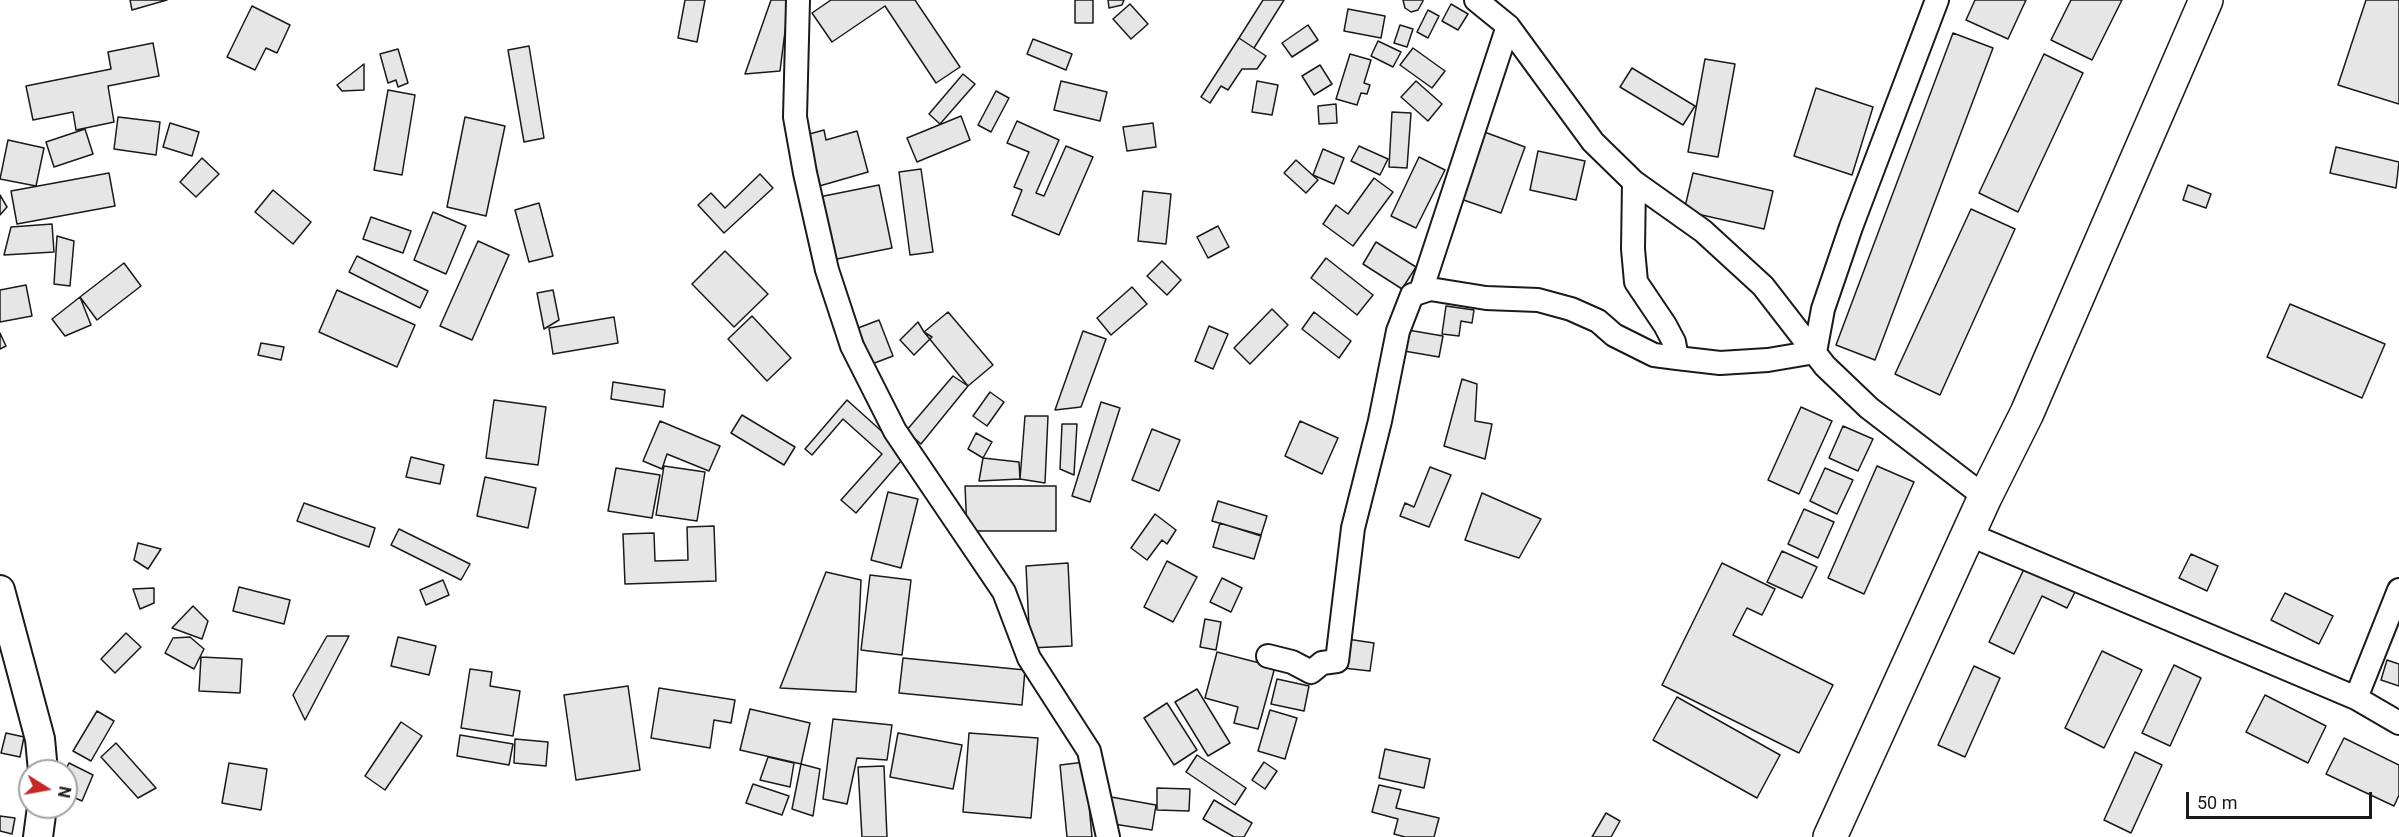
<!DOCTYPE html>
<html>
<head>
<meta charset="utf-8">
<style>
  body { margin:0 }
  #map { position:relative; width:2399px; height:837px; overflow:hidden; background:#fff; font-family:Roboto,sans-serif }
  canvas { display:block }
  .north { position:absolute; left:18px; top:759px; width:60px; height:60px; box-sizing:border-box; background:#fff; border:2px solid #a3a3a3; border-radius:50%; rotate:101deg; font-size:16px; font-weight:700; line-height:24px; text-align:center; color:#1a1a1a }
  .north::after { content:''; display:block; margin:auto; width:21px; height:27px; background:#c62828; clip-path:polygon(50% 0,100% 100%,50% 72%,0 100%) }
  .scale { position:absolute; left:2186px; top:792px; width:186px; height:27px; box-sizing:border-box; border:3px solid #1a1a1a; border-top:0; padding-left:8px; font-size:18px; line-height:21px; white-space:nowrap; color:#1a1a1a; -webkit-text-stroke:4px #fff; paint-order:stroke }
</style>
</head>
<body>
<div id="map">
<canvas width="2399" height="837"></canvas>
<div class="north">N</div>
<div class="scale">50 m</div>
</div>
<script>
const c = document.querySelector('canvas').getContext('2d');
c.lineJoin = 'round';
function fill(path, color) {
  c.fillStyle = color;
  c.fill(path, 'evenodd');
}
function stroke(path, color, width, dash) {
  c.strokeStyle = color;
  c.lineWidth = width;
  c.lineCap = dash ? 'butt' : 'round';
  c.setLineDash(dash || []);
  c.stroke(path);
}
const building = new Path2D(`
  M130 0H167L132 10Z
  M685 0H705L697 42 678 38Z
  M771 0H789L780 71 745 74Z
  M831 0H915L960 67 936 83 885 6 832 42 812 13Z
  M1075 0H1093V23H1075Z
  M1108 0H1124L1122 5 1109 8Z
  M1263 0H1284L1254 48 1239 38Z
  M1403 0H1423V1L1418 10 1411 12 1405 8Z
  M1975 0H2026L2008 39 1966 20Z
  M2071 0H2122L2092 60 2051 40Z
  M2366 0H2399V104L2338 85Z
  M1130 4 1148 24 1131 39 1113 19Z
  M1451 4 1468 14 1458 30 1442 21Z
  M252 6 290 25 277 53 266 48 255 70 227 57Z
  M1348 9 1385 16 1381 38 1344 31Z
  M1428 10 1439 16 1428 38 1417 32Z
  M1308 25 1318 40 1292 57 1282 43Z
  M1400 25 1413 29 1407 47 1394 43Z
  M1953 33 1993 48 1875 360 1836 345Z
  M1239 38 1266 56 1257 69H1242L1228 90 1221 86 1210 103 1201 97Z
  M1033 39 1072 54 1066 70 1027 54Z
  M1378 41 1401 52 1393 67 1371 56Z
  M153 43 159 76 108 86 114 122 76 130 73 112 33 120 26 86 111 69 108 52Z
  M529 46 544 138 524 142 508 50Z
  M1413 48 1445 71 1432 88 1400 65Z
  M398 49 408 83 398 87 396 80 388 83 380 54Z
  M1350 54 1371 60 1364 83 1370 85 1367 94 1361 93 1357 105 1336 99Z
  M2044 54 2083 73 2018 212 1979 193Z
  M1705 59 1735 64 1718 157 1688 152Z
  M364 64V90L342 91 337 85Z
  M1320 65 1332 84 1314 95 1302 76Z
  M1632 68 1695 106 1683 125 1620 87Z
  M963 74 975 84 940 124 929 114Z
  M1061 81 1107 92 1100 121 1054 110Z
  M1257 81 1278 85 1272 115 1252 112Z
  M1416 81 1442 104 1428 121 1401 97Z
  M1816 88 1873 107 1852 175 1794 156Z
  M388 90 415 95 402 175 374 170Z
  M996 91 1009 98 991 132 978 125Z
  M1336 104 1337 123 1319 124 1318 106Z
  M1392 112 1411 113 1407 168 1389 167Z
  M961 116 970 140 917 162 907 138Z
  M118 117 160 122 156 155 114 149Z
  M465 117 505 126 486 216 447 207Z
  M1017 121 1059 140 1036 193 1044 196 1066 146 1093 157 1059 235 1012 215 1022 190 1014 187 1029 152 1007 143Z
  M170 123 199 132 192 156 163 147Z
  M1153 123 1156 147 1127 151 1123 127Z
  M85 129 93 154 54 167 46 142Z
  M824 130 826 140 857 131 868 172 816 187 802 136Z
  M1479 130 1525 147 1501 213 1455 197Z
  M8 140 44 148 36 186 0 179Z
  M1359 146 1388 159 1380 175 1351 161Z
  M2336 147 2399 162 2396 188 2330 173Z
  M1323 149 1344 158 1334 184 1313 175Z
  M1538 151 1585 161 1576 200 1530 190Z
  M1419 157 1445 170 1416 228 1391 216Z
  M202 158 219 174 196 197 180 182Z
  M1296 160 1318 180 1306 193 1284 173Z
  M921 169 933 252 910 255 899 172Z
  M109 173 115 206 17 224 11 191Z
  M1693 173 1773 191 1764 229 1684 211Z
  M760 174 773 188 724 233 698 205 711 193 725 208Z
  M1374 178 1393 192 1353 246 1323 224 1336 205 1348 214Z
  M879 185 892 248 832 260 819 197Z
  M2188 185 2211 194 2206 208 2183 200Z
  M273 190 311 222 293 244 255 212Z
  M1143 191 1171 194 1166 244 1138 241Z
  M0 195 7 207 0 215Z
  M539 203 553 256 529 262 515 210Z
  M1971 209 2015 229 1940 395 1895 374Z
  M433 212 466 226 446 274 414 260Z
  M371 217 411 231 403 253 363 239Z
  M52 224 54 252 4 255 11 227Z
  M1218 226 1229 247 1208 258 1197 237Z
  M57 236 74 241 70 286 54 284Z
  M478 241 509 255 472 340 440 326Z
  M1376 242 1416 267 1402 289 1363 264Z
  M725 251 768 294 734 327 692 284Z
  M357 256 428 291 420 308 349 272Z
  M1326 258 1373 295 1357 315 1311 278Z
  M1162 261 1181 280 1167 295 1147 276Z
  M124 263 141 286 97 320 80 297Z
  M26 285 32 316 0 322V290Z
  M1132 287 1147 304 1111 335 1097 318Z
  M337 290 415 325 397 367 319 332Z
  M553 290 559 320 544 329 537 293Z
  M80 297 91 325 65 336 52 319Z
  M2290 304 2385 344 2362 398 2267 357Z
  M1446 306 1474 310 1472 323 1461 321 1459 336 1442 334Z
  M1272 309 1288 325 1250 364 1234 348Z
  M948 312 993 365 968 386 924 332Z
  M1314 312 1351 341 1339 358 1302 329Z
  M752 316 791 358 767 381 728 339Z
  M614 317 618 343 553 354 549 328Z
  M879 320 893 356 872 364 858 328Z
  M918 322 924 332 932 337 914 355 900 340Z
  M1209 326 1228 334 1213 369 1195 361Z
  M1408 330 1443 336 1439 357 1404 351Z
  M1083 331 1106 339 1081 407 1055 410Z
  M0 333 6 346 0 349Z
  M261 343 284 347 281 360 258 355Z
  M953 376 968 386 921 444 906 431Z
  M1462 379 1477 384 1475 421 1492 424 1485 459 1444 446Z
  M613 382 665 390 663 407 611 399Z
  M990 392 1004 402 987 426 973 416Z
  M494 400 546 407 538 465 486 458Z
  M847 400 907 454 856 513 841 500 882 454 843 419 812 455 805 449Z
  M1101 402 1120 408 1090 502 1072 496Z
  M1801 407 1832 421 1799 494 1768 480Z
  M742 415 795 447 784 465 731 433Z
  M1025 416H1048L1045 483 1020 479Z
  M660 421 720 446 709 471 667 454 662 469 643 461Z
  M1300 421 1338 438 1322 474 1285 456Z
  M1062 424H1077L1074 475 1060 469Z
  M1843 426 1873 439 1858 471 1829 458Z
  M1152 429 1180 440 1159 491 1132 480Z
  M976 433 992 442 983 458 968 449Z
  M411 457 444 465 440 484 406 477Z
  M983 458 1019 462 1020 479 979 481Z
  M664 466 705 472 697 521 656 515Z
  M1877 466 1914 482 1864 594 1828 578Z
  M1430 467 1451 475 1429 527 1400 516 1405 503 1414 507Z
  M616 468 660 475 652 518 608 511Z
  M1825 468 1853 480 1837 514 1810 501Z
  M485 477 536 488 528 528 477 516Z
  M965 486H1056V531H967Z
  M888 492 918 499 901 568 871 560Z
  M1482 493 1541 519 1519 558 1465 540Z
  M1218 501 1267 516 1261 535 1212 521Z
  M304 503 375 528 369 547 297 521Z
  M1804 509 1834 522 1818 558 1788 544Z
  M1155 514 1176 530 1167 544 1162 540 1147 560 1131 548Z
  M1220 523 1261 536 1254 559 1213 547Z
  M714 526 716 581 625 584 623 534 654 533 655 561 688 560 687 527Z
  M399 529 470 564 461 580 391 545Z
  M138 543 161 549 148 569 134 560Z
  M1782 551 1817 567 1802 598 1767 582Z
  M2191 554 2218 566 2207 591 2179 578Z
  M1167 561 1197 577 1173 622 1144 607Z
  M1068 563 1072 646 1030 648 1026 566Z
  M1722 563 1775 589 1762 615 1747 608 1733 635 1833 685 1799 753 1662 685Z
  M2025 567 2075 592 2067 608 2042 596 2014 654 1989 642Z
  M826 572 861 580 856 692 780 688Z
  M870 575 911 580 902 655 861 650Z
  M1222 578 1242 588 1231 612 1210 602Z
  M443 580 449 595 426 605 420 590Z
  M239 587 290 600 284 624 233 611Z
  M154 588V603L140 609 133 589Z
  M2285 593 2333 616 2319 644 2271 620Z
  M193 606 208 621 202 639 172 628Z
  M1205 619 1221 622 1216 650 1200 647Z
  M126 633 141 647 115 673 101 659Z
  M327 636H349L305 720 293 695Z
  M190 637 204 649 194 669 165 653 173 638Z
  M398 637 436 646 429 675 391 666Z
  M1347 639 1374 643 1370 671 1343 668Z
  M2102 651 2142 670 2104 748 2065 728Z
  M1217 652 1275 667 1258 729 1234 723 1238 707 1205 698Z
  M201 657 242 659 240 693 199 691Z
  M903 658 1025 670 1022 705 899 693Z
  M2387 660 2399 664V686L2381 680Z
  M2174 665 2201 678 2170 746 2142 733Z
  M1974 666 2000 678 1965 757 1938 745Z
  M470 669 492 672 490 686 520 691 513 736 461 728Z
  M1277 679 1309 686 1304 711 1271 704Z
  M628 686 640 770 576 780 564 695Z
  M659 688 735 700 731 723 714 720 710 748 651 738Z
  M1197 689 1230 743 1208 756 1175 702Z
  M2265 695 2326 726 2308 763 2246 732Z
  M1677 697 1780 755 1757 798 1653 740Z
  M1167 703 1197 750 1174 765 1144 718Z
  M750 709 810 723 801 764 740 750Z
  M1270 710 1297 718 1285 759 1258 751Z
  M97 711 114 721 91 761 73 751Z
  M833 719 892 725 887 760 857 758 847 804 823 799Z
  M401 722 422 736 385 790 365 776Z
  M6 733 24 737 20 757 1 753Z
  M898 733 962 745 953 789 890 777Z
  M969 733 1038 738 1031 818 963 812Z
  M460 735 513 744 509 765 457 756Z
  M2344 738 2399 765V795L2394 806 2326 774Z
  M515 739 548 742 546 766 514 763Z
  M116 743 156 788 138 798 101 757Z
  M1385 749 1430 759 1424 788 1379 778Z
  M2135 752 2162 765 2131 833 2104 820Z
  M1197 755 1246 788 1235 805 1186 772Z
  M768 757 794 763 790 787 760 780Z
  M1085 762 1092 837H1067L1060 765Z
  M1264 762 1277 771 1265 789 1252 780Z
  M69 763 93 775 82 801 66 794 65 771Z
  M229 763 267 769 261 810 222 803Z
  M801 764 820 769 813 816 792 809Z
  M884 766 887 837H862L858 767Z
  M753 784 789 796 782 815 746 803Z
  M1379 785 1401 790 1396 808 1439 818 1434 837H1405L1394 834 1398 819 1372 812Z
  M1157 788 1190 789 1189 811 1157 810Z
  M1111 797 1156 805 1152 830 1107 823Z
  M1214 800 1252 823 1244 837H1234L1203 819Z
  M1606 813 1620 821 1611 837H1592Z
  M0 816 15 818 12 834 0 831Z`);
fill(building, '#e6e6e6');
stroke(building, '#1a1a1a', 1.5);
const minor = new Path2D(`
  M798 0 795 117 805 173 827 270 852 346 895 431 1004 592 1029 658 1089 751 1108 837
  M1476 0 1508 26 1593 142 1634 182 1703 231 1763 286 1825 366 1869 408 1985 497
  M1634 182 1633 249 1636 282 1665 325 1674 342 1677 358 1720 363 1768 360 1815 352 1823 309 1851 227 1937 0
  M1421 291 1508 26
  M1968 534 2356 698 2399 723
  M1268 656 1292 662 1311 672 1322 663 1337 661 1353 528 1380 421 1398 331 1412 295 1430 289 1486 298 1538 300 1571 309 1598 321 1614 335 1654 355 1677 358
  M2356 698 2399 590`);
const tertiary = new Path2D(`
  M0 590 40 739 43 771
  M38 837 42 807`);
const trunk = new Path2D(`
  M1830 837 1985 497 2027 413 2206 0`);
stroke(minor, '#1a1a1a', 26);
stroke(tertiary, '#1a1a1a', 32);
stroke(trunk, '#1a1a1a', 36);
stroke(minor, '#fff', 22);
stroke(tertiary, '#fff', 28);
stroke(trunk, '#fff', 33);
</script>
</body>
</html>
